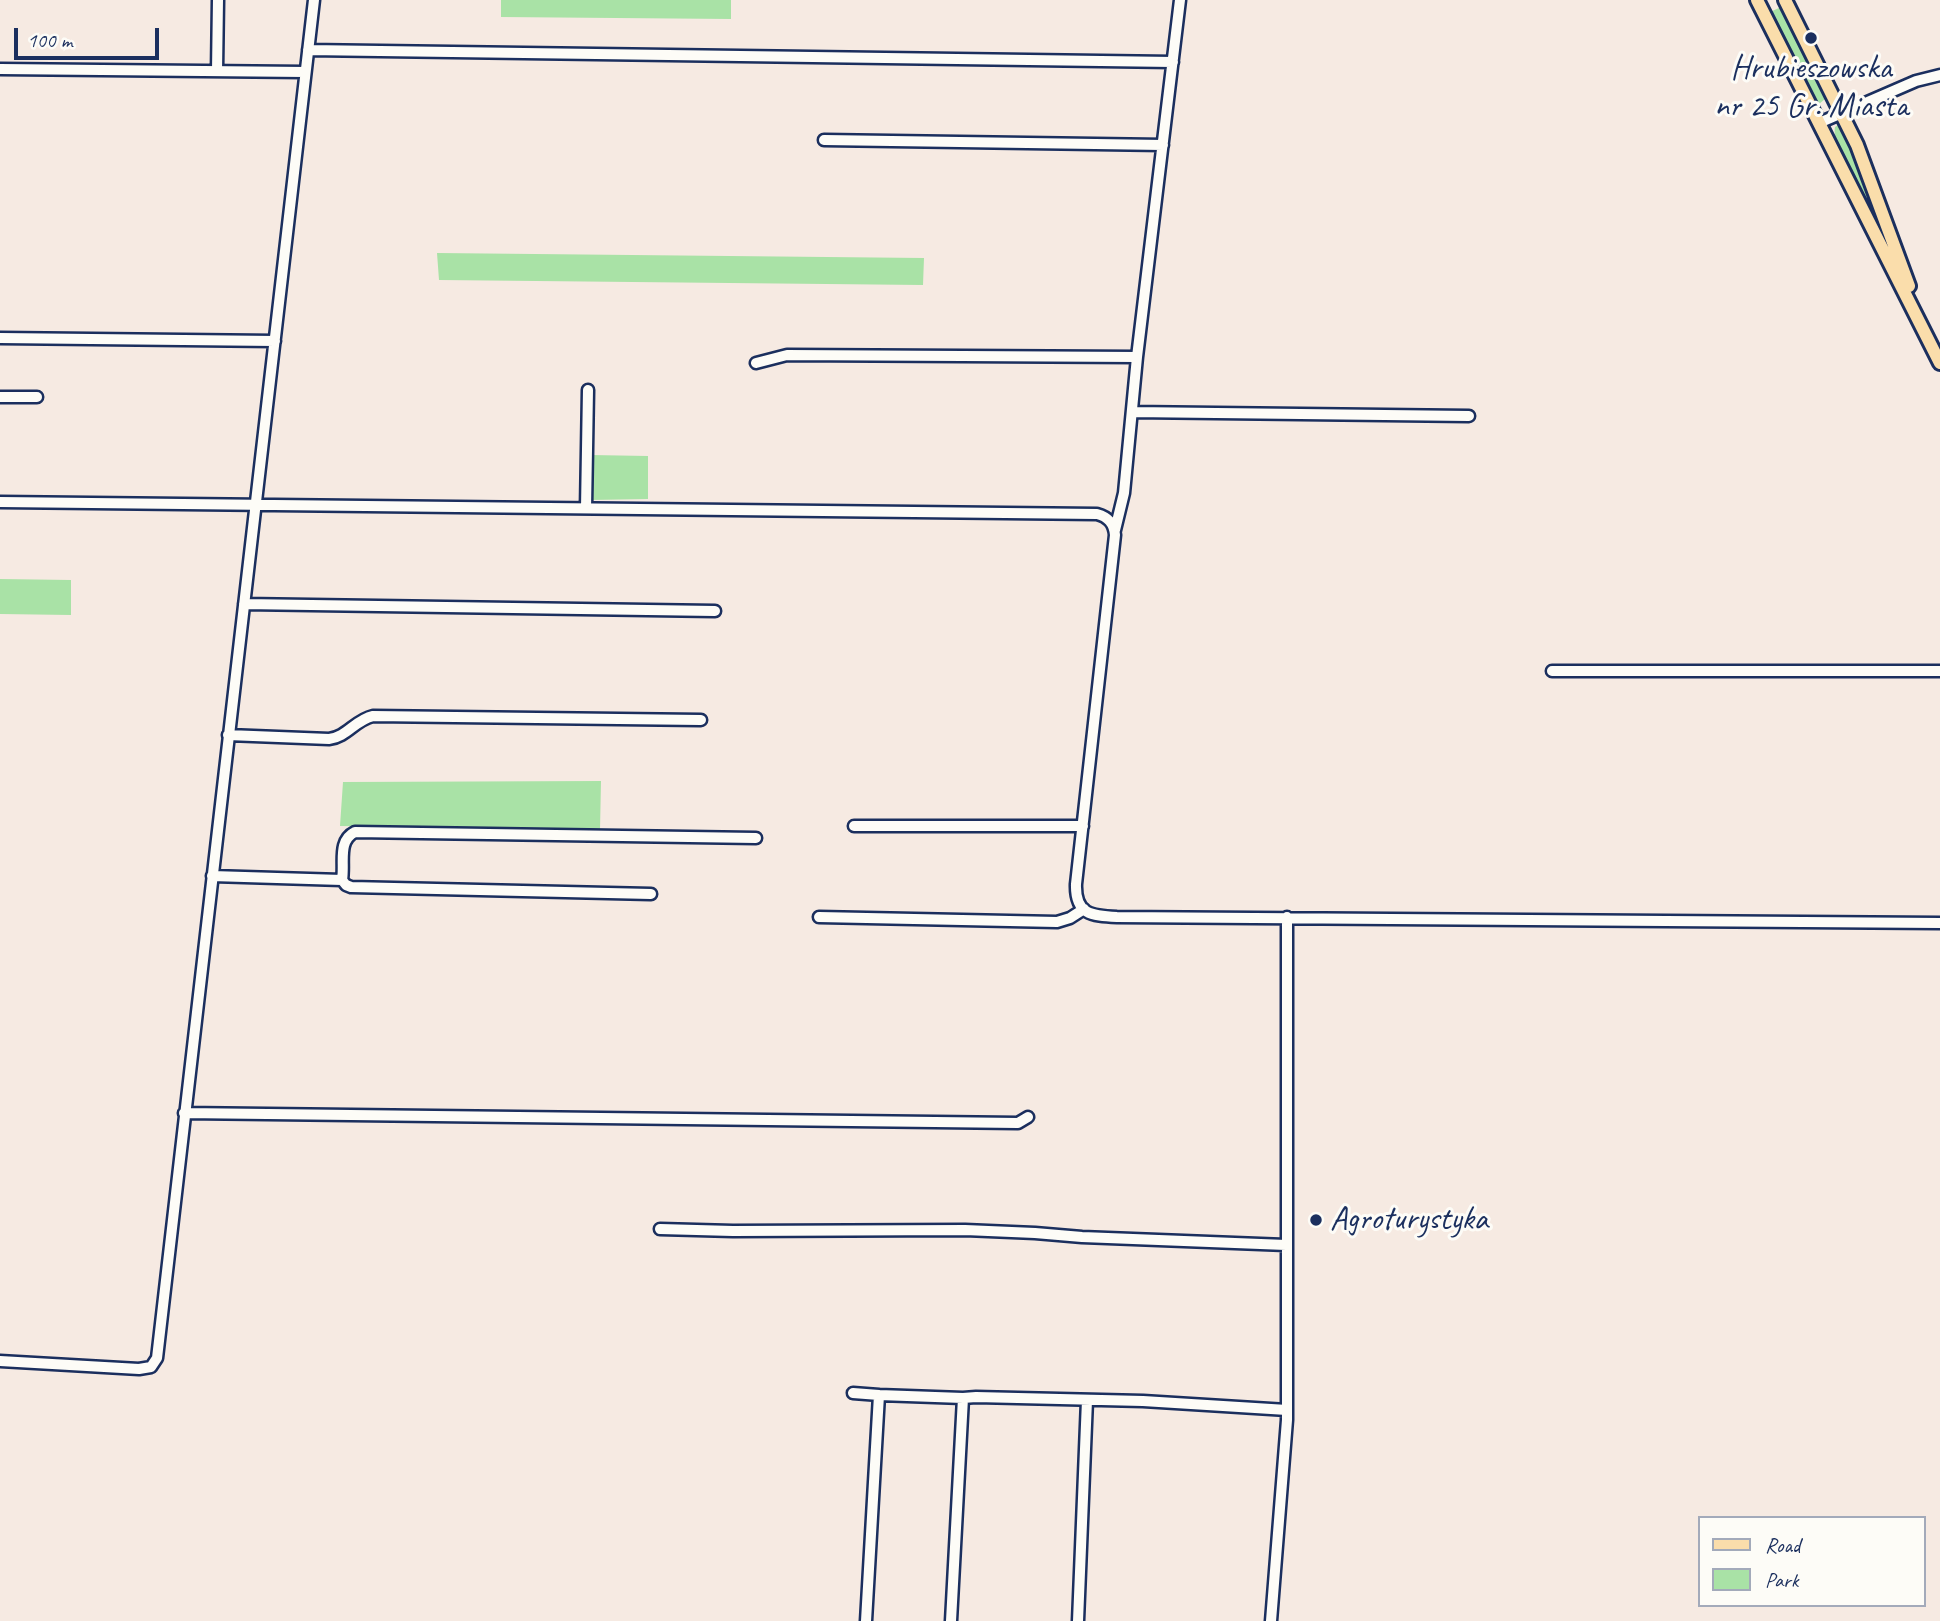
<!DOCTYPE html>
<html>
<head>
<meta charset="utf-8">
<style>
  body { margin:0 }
  #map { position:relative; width:1940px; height:1621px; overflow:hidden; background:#f6eae2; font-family:Caveat,sans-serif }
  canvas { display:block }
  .legend { position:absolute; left:1698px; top:1516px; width:228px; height:91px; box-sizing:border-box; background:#fdfcf7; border:2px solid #a3aaba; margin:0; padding:9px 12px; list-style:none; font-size:21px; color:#1b2f5e }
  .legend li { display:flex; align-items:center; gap:14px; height:35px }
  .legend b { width:35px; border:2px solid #a3aaba }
  .scale { position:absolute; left:14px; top:28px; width:145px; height:32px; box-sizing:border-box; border:4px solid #1b2f5e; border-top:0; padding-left:9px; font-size:21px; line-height:24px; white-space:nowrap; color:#1b2f5e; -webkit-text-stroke:5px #fdfcf7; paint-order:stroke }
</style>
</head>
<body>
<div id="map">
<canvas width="1940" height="1621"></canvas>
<ul class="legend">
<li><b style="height:9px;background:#faddab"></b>Road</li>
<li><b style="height:19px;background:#a9e2a6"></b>Park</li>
</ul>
<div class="scale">100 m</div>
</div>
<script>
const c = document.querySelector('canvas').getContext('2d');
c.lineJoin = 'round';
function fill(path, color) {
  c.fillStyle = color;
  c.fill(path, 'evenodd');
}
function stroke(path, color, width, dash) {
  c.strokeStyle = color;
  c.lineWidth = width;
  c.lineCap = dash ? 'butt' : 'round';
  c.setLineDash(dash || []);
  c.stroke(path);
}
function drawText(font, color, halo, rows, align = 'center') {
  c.font = font + ' Caveat,sans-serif';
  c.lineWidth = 6;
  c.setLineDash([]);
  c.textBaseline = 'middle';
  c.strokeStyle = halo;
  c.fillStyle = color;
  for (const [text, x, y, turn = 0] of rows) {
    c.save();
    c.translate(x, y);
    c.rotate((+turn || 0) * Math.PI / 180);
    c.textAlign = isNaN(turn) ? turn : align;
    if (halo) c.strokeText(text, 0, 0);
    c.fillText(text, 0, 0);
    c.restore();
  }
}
fill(new Path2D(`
  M501 0H731V19L501 17Z
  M1781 7 1825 95V99L1819 104 1814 102 1768 13Z
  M1838 125C1849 134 1882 225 1885 242 1874 220 1830 148 1835 127Z
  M437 253 924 258 923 285 439 280Z
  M591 455 648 456V499L590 500Z
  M0 579 71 580V615L0 614Z
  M601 781 600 830 340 826 343 782Z`), '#a9e2a6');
const minor = new Path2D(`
  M308 50 1173 62
  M0 69 305 72
  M217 71 218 0
  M1819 123 1916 81 1940 75
  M824 140 1163 145
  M0 338 275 341
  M756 363 787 355 1137 357
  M0 397H37
  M1132 412 1469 416
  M0 502 1097 514C1108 517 1114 523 1115 535L1076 884C1075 914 1091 916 1117 917L1940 923
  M586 508 588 390
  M1115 530 1124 493 1137 357 1180 0
  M244 604 715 611
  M1552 671H1940
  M228 735 329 739C347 737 355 720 373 716L701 720
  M854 826H1083
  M212 876 342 880C345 863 337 841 355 832L756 838
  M342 880 346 885 351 887 651 894
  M819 917 1057 922 1070 918 1084 909
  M184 1113 1018 1123 1028 1117
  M660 1229 733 1231 965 1230 1035 1233 1082 1237 1286 1245
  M0 1361 139 1369 151 1367 157 1358 314 0
  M853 1393 879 1395
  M963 1398 976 1397 1143 1401 1287 1410
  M866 1621 879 1395 963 1398 951 1621
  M1078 1621 1087 1400
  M1271 1621 1287 1420V917`);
const major = new Path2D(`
  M1757 0 1940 363
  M1785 0 1857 145 1909 286`);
stroke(minor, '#1b2f5e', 15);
stroke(major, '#1b2f5e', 18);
stroke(minor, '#fdfcf7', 10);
stroke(major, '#faddab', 12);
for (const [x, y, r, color] of [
  [1811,38,7,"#1b2f5e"],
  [1316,1220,7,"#1b2f5e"]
]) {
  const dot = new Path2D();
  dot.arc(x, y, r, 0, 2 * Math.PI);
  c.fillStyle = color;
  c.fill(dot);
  stroke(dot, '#fdfcf7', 2.5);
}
drawText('33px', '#1b2f5e', '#fdfcf7', [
  ["Hrubieszowska",1811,69],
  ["nr 25 Gr. Miasta",1811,107],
  ["Agroturystyka",1330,1220,"left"]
]);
</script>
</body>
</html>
